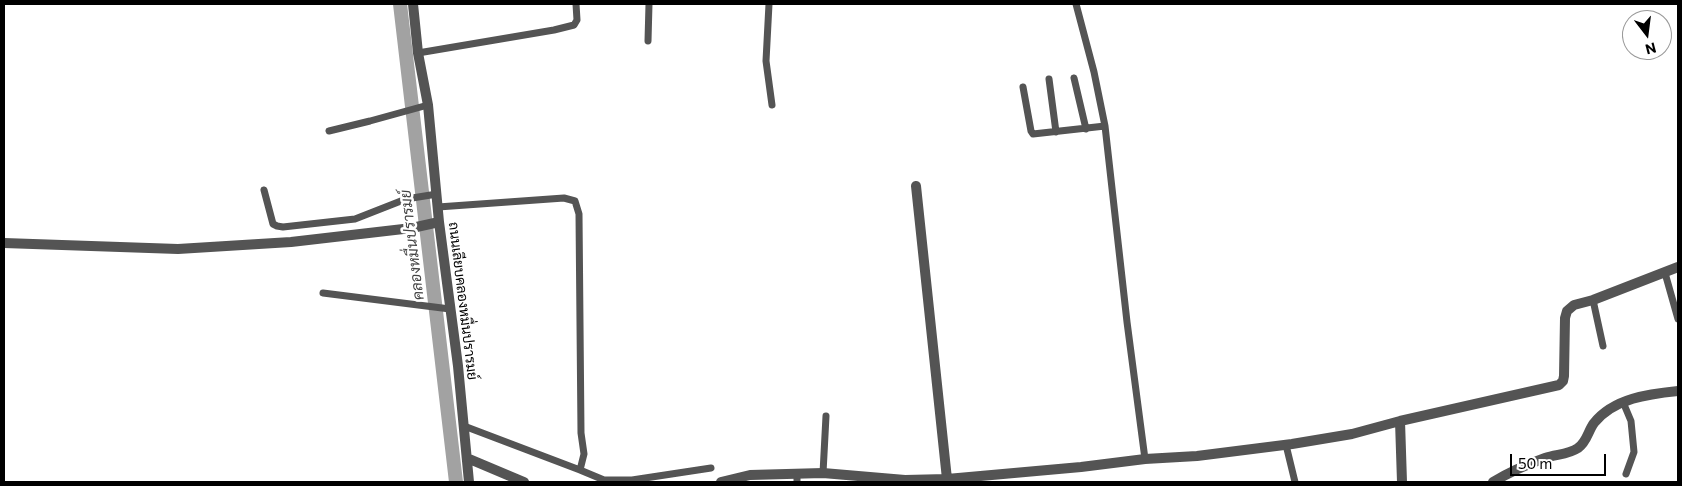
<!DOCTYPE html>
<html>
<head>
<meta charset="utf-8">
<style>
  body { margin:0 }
  #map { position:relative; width:1682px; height:486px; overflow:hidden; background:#fff; font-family:Commissioner,sans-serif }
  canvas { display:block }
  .frame { position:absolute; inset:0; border:5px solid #000; pointer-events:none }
  .north { position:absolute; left:1622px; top:10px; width:50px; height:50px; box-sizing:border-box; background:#fff; border:1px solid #999; border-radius:50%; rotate:165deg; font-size:14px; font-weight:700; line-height:20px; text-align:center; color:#000 }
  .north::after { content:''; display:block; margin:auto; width:18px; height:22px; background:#000; clip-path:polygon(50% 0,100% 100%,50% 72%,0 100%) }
  .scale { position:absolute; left:1510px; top:454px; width:96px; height:22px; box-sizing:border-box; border:2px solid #000; border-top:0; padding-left:6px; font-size:15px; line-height:18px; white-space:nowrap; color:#000; -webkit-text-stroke:4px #fff; paint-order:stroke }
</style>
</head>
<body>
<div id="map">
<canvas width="1682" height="486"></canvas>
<div class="frame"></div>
<div class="north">N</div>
<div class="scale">50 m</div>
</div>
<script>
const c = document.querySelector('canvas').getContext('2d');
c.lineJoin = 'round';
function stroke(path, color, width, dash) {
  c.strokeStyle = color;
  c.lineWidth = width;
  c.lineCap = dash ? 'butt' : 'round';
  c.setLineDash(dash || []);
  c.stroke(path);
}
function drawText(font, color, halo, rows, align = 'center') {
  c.font = font + ' Commissioner,Sarabun,sans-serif';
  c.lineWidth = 5;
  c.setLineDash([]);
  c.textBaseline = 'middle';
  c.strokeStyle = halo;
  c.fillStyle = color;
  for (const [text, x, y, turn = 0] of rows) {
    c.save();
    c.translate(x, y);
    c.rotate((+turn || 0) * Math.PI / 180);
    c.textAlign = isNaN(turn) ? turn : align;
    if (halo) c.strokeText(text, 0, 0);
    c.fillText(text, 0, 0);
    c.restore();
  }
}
stroke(new Path2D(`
  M400 4 456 482`), '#a2a2a2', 14);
stroke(new Path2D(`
  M769 4 766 61 772 105
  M1076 4 1094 72 1105 126 1127 322 1145 459
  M648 41 649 4
  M418 53 554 30 574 25 577 20 576 4
  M1074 78 1086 129
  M1049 79 1056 132
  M1023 87 1031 131 1033 134 1105 126
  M329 131 370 121 428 105
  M264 190 273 224 277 226 283 227 355 219 406 199 437 194
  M438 207 564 198 575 201 579 214 581 433 584 454 580 470 464 426
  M1665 273 1678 319
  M323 293 450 309
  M1593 300 1603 346
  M1623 402 1631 421 1634 452 1626 474
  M1286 445 1295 482
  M580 470 604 480H632L711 468
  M823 473 826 416
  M797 475V482`), '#545454', 7);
stroke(new Path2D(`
  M413 4 418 53 428 105 439 222 458 366 469 482
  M916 186 947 479
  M4 243 178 249 291 242 412 228 439 222
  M1400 421 1402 482
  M467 458 524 482
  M721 482 750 475 823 473 905 480 947 479 1081 467 1145 459 1197 456 1292 444 1352 434 1400 421 1559 385 1563 381 1564 376 1565 318 1567 311 1574 305 1593 300 1678 267
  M1493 482C1508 473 1528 464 1545 458 1556 454 1568 455 1578 448 1587 442 1588 431 1594 423 1614 398 1649 394 1678 391`), '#545454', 10);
drawText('14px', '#000', '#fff', [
  ["ถนนเลียบคลองหมื่นปรารมย์",463,301,83]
]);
drawText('italic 15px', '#434343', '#fff', [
  ["คลองหมื่นปรารมย์",412,245,-97]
]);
</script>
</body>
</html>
